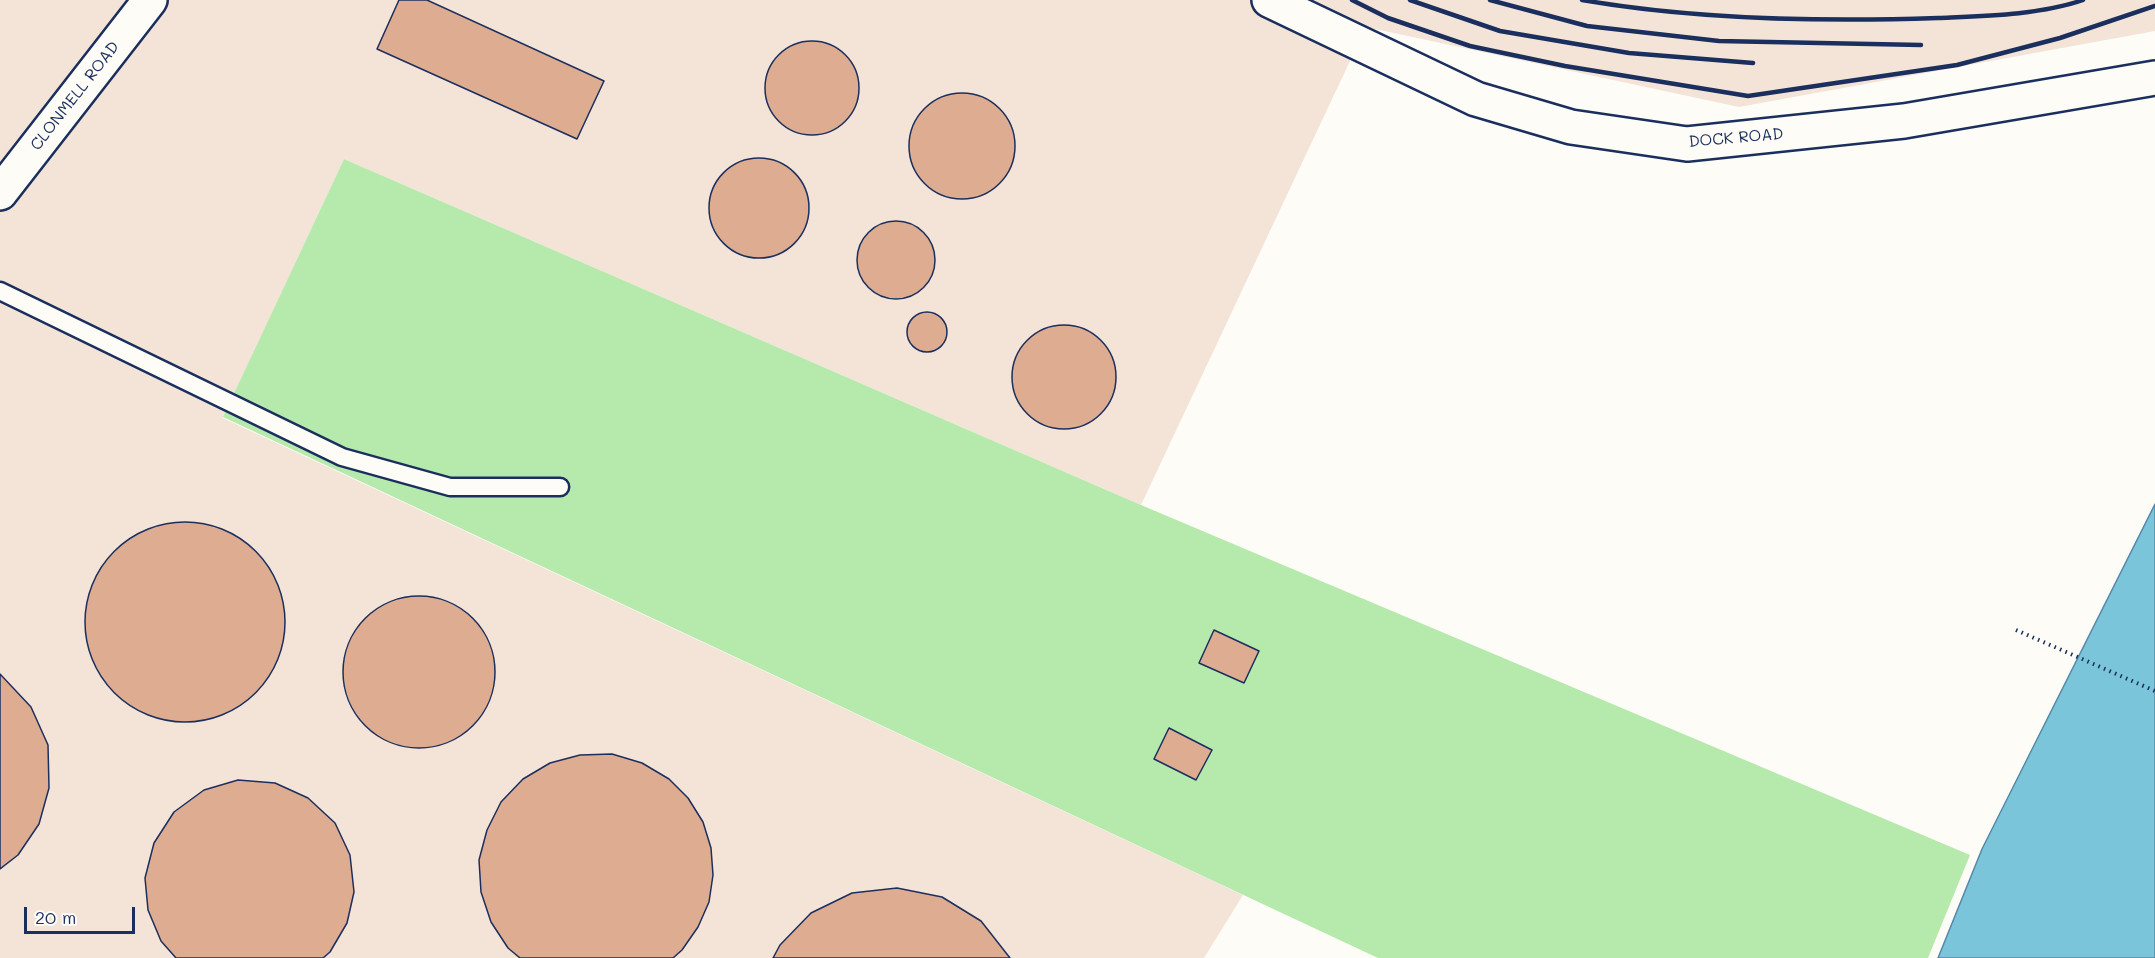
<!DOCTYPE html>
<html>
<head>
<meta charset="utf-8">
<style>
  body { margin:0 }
  #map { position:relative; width:2155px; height:958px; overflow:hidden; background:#fdfcf7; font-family:Mali,sans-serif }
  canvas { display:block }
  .scale { position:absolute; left:24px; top:907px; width:111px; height:27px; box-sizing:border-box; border:3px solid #1b2f5e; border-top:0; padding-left:8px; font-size:18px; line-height:21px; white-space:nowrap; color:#1b2f5e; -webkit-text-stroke:4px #fdfcf7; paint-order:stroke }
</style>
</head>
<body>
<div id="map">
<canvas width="2155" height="958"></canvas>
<div class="scale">20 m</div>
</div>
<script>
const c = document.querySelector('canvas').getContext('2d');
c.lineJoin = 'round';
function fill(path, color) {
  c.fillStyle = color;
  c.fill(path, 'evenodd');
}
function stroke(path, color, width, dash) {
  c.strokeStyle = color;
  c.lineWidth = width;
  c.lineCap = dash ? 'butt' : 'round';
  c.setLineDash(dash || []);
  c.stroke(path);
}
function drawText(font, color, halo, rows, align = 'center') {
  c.font = font + ' Mali,sans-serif';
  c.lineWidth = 4.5;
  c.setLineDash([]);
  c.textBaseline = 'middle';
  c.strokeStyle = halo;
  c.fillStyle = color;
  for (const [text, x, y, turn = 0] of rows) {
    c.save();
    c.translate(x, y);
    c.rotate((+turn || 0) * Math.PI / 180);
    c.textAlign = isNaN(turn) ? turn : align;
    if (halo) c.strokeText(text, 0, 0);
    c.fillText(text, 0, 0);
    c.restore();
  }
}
fill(new Path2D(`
  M0 0H2155V31L1739 107 1366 27 1141 505 344 159 223 418 1243 895 1204 958H0Z`), '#f4e4d8');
fill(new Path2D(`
  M344 159 1141 505 1970 855 1928 958H1378L223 417Z`), '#b6eaac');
const water = new Path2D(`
  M2155 504V958H1938L1982 849Z`);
fill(water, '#7ac5d9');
stroke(water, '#5489a8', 1.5);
const building = new Path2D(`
  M399 0H427L604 81 577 139 377 49Z
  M765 88a47 47 0 1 1 94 0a47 47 0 1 1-94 0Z
  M909 146a53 53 0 1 1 106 0a53 53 0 1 1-106 0Z
  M709 208a50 50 0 1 1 100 0a50 50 0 1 1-100 0Z
  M857 260a39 39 0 1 1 78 0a39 39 0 1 1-78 0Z
  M907 332a20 20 0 1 1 40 0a20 20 0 1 1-40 0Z
  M1012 377a52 52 0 1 1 104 0a52 52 0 1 1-104 0Z
  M85 622a100 100 0 1 1 200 0a100 100 0 1 1-200 0Z
  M343 672a76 76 0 1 1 152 0a76 76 0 1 1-152 0Z
  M1214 630 1259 651 1244 683 1199 663Z
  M0 674 31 707 48 745 49 788 39 824 18 855 0 869Z
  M1169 728 1212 750 1196 780 1154 759Z
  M612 754 642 763 669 779 688 798 703 822 711 848 713 875 709 902 698 927 682 950 673 958H520L508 948 491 922 481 892 479 860 487 830 501 802 523 779 550 763 580 755Z
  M238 780 275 783 308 798 335 823 350 855 354 892 347 923 330 952 323 958H176L161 941 148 910 145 878 154 843 174 812 204 790Z
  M897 888 942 897 981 921 1010 958H773L780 945 811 913 852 893Z`);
fill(building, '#deac90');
stroke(building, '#1b2f5e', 1.5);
const service = new Path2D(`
  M0 291 342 457 450 487H560`);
const minor = new Path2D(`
  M1269 0 1476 99 1571 127 1687 144 1904 121 2155 78
  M0 193 150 0`);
stroke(service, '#1b2f5e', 21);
stroke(minor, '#1b2f5e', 38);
stroke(new Path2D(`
  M2016 630 2155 691`), '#1b2f5e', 4, [1.5, 4.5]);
stroke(service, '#fdfcf7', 16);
stroke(minor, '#fdfcf7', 33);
stroke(new Path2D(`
  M1352 0 1388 18 1470 46 1565 66 1748 96 1957 65 2060 38 2155 6
  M1410 0 1500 31 1629 53 1753 63
  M1490 0 1587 26 1719 41 1921 45
  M1582 0C1698 20 1820 22 1938 18 1983 16 2041 15 2083 0`), '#1b2f5e', 4.5);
drawText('16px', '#1b2f5e', '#fdfcf7', [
  ["CLONMELL ROAD",75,96,-52],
  ["DOCK ROAD",1736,138,-5]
]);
</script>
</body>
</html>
